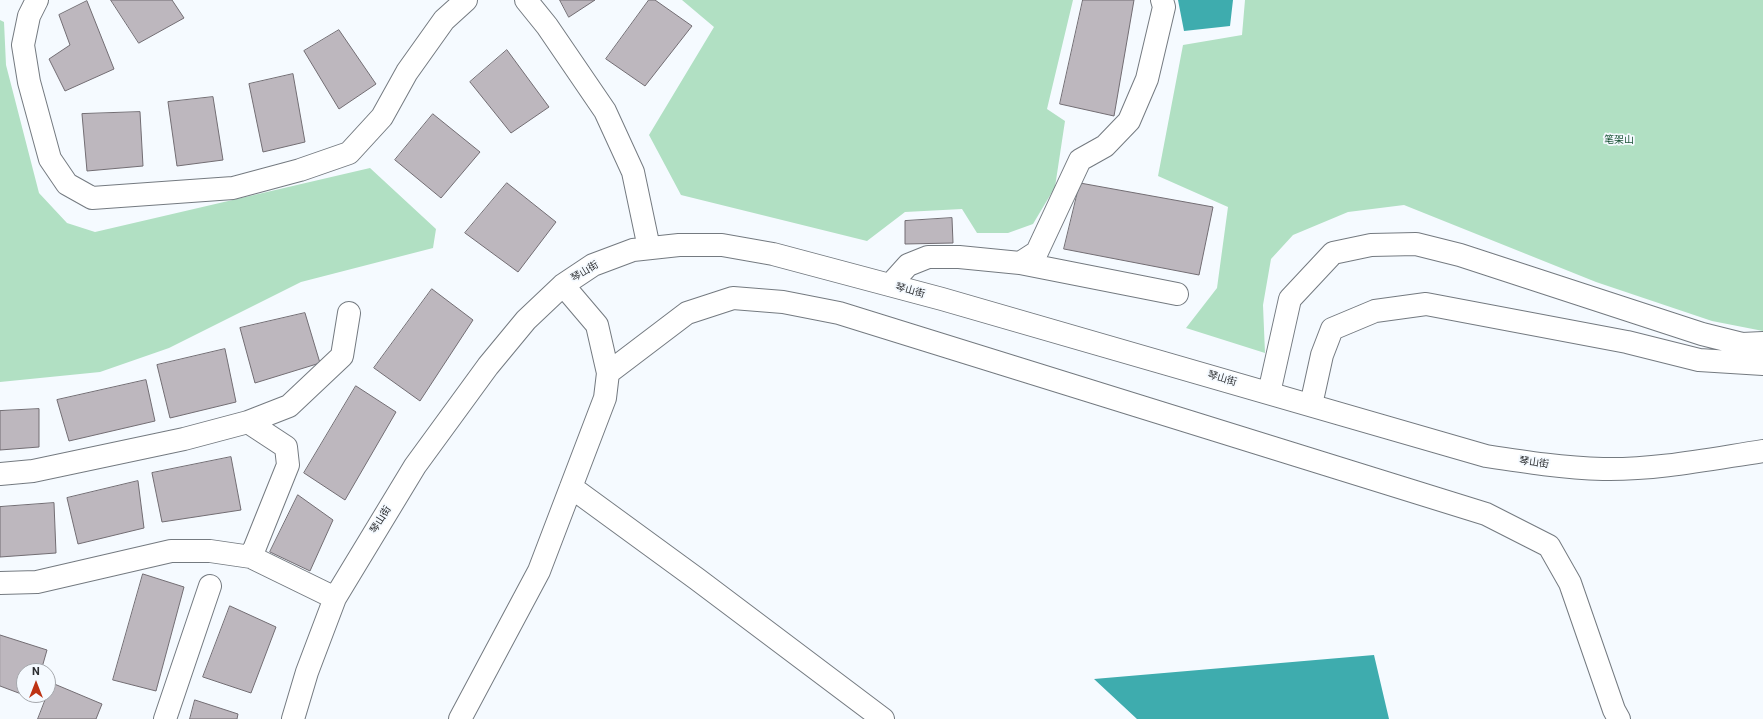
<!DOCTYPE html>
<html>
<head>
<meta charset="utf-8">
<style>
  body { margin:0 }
  #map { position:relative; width:1763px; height:719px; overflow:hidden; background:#f5faff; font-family:Roboto,sans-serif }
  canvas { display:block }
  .north { position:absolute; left:16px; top:663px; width:40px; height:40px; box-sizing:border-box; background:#f5faff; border:1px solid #a5a8ad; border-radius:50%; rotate:0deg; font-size:11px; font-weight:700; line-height:16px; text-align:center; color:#2c2e31 }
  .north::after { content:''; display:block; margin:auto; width:14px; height:18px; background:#bd3213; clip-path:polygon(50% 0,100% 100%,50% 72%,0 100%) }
</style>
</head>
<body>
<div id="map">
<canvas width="1763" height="719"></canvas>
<div class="north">N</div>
</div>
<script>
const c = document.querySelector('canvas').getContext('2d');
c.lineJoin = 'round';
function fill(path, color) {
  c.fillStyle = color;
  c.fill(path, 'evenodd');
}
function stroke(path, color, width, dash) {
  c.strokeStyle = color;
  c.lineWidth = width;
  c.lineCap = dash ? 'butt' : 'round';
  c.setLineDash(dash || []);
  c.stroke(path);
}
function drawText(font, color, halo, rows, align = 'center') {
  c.font = font + ' Roboto,"Noto Sans SC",sans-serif';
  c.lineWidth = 3.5;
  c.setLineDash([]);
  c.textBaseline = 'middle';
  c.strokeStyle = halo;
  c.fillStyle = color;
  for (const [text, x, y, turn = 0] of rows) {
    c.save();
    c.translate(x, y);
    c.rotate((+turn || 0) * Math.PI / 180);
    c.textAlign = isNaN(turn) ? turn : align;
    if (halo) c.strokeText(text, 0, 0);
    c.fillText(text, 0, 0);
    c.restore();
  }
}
fill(new Path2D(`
  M682 0H1073L1047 109 1065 121 1055 187 1033 224 1008 233H977L962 209 905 212 867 241 681 195 649 135 714 27Z
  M1245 0H1763V331L1712 321 1596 282 1404 205 1348 212 1293 235 1271 259 1263 305 1265 353 1186 328 1217 288 1228 207 1158 176 1183 45 1242 35Z
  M0 20 4 22 6 65 39 193 67 223 95 232 370 168 436 229 433 248 301 282 169 348 100 372 0 382Z`), '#b1e0c3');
fill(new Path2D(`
  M1178 0H1233L1230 26 1184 31Z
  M1374 655 1389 719H1137L1094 679Z`), '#3eacae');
const building = new Path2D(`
  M111 0H172L184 18 139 43Z
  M560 0H595L569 17Z
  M649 0H655L692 26 645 86 606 59Z
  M1083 0H1134L1114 116 1060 104Z
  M87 1 114 69 65 91 49 59 70 45 59 15Z
  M339 30 376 84 339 109 304 51Z
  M507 50 549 107 511 133 470 82Z
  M293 74 305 142 263 152 249 84Z
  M213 97 223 160 177 166 168 102Z
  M140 112 143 166 87 171 82 114Z
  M433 114 480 152 441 198 395 160Z
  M507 183 556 222 518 272 465 233Z
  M1080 183 1213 207 1199 275 1064 249Z
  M952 218 953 243 905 244V221Z
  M432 289 473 320 420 401 374 368Z
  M305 313 320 363 255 383 240 328Z
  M225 349 236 402 170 418 157 365Z
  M146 380 155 421 69 441 57 400Z
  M356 386 396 412 345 500 304 473Z
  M39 409V447L0 450V411Z
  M231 457 241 510 162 522 152 473Z
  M138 481 144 528 78 544 67 498Z
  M298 495 333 520 310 571 270 552Z
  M54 503 56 553 0 557V507Z
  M143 574 184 587 156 691 113 680Z
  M230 606 276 627 251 693 203 677Z
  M0 635 47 650 41 671H24V695L0 686Z
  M52 683 102 704 96 719H38Z
  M195 700 238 714 237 719H190Z`);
fill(building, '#bdb7be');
stroke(building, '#726d73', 1);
const minor = new Path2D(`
  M37 0 29 16 23 45 29 82 50 159 67 184 92 198 233 188 300 170 349 153 382 117 407 72 444 20 466 0
  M526 0 547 26 605 111 633 172 649 248
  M1020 263 1177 294
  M890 285 908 265 928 257H959L1020 263 1037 252 1080 160 1105 146 1129 121 1147 79 1164 7 1162 0
  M608 373 687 313 733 298 783 302 839 313 1486 514 1549 546 1570 583 1614 710 1619 719
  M1269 393 1290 299 1333 253 1371 245 1416 244 1460 255 1702 334 1742 344 1763 343
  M1311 405 1322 355 1332 329 1375 311 1426 304 1627 342 1699 360 1763 364
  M248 422 289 406 342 356 349 313
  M0 474 33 471 184 439 248 422 286 447 288 465 251 557
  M571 487 697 579 883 719
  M0 583 37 582 171 551H210L251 557 335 598
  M165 719 210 586
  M293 719 307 672 335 598 415 466 488 366 526 320 563 285 593 265 633 250 679 245H722L773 254 942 299 1486 456C1525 462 1564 468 1603 469 1657 470 1710 459 1763 451
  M460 719 539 571 605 398 608 373 597 325 563 285`);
stroke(minor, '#747a80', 24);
stroke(minor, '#fff', 22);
drawText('10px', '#1b5336', '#f5faff', [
  ["笔架山",1619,140]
]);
drawText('10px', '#2c2e31', '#f5faff', [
  ["琴山街",585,272,-31],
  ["琴山街",910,291,15],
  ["琴山街",1222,379,16],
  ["琴山街",1534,463,8],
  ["琴山街",381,520,-58]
]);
</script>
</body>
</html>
